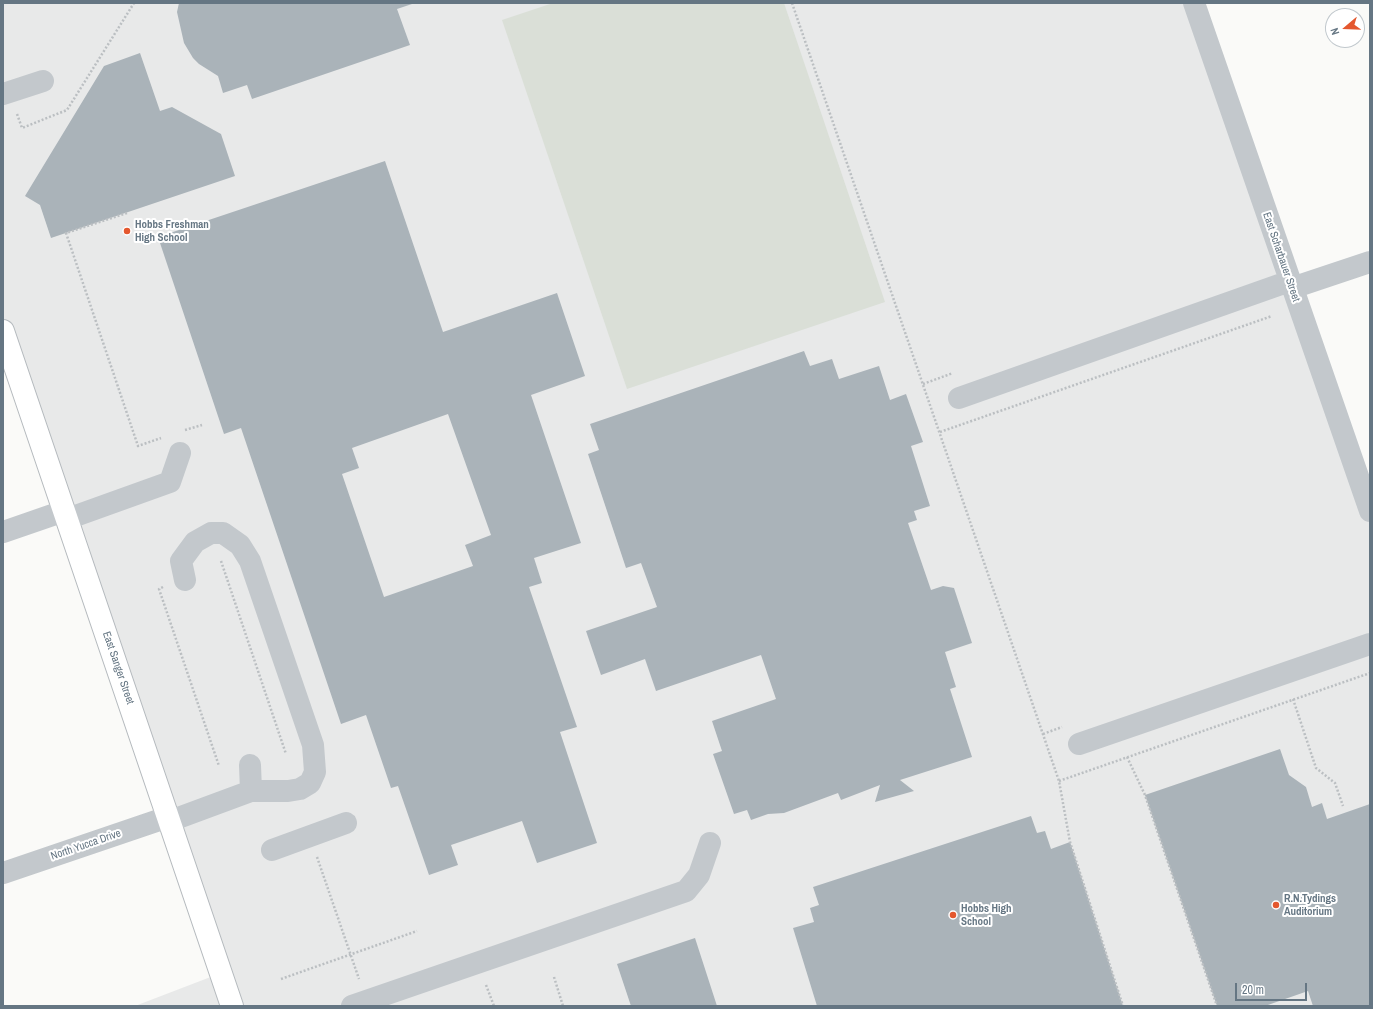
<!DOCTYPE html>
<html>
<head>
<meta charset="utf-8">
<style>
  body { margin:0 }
  #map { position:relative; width:1373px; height:1009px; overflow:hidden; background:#fafaf8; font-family:"Archivo Narrow",sans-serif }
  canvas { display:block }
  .frame { position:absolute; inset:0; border:4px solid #657683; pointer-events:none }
  .north { position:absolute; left:1325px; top:8px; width:40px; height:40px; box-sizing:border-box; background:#fff; border:1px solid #c1c8cd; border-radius:50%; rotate:251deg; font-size:11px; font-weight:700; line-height:16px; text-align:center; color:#657683 }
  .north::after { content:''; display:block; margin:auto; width:14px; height:18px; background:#e4572e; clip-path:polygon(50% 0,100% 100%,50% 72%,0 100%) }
  .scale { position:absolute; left:1235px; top:983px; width:72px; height:18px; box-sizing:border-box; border:2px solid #657683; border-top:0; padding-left:5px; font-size:12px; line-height:14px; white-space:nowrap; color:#657683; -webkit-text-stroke:3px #fff; paint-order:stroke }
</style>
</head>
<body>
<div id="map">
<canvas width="1373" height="1009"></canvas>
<div class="frame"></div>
<div class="north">N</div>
<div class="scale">20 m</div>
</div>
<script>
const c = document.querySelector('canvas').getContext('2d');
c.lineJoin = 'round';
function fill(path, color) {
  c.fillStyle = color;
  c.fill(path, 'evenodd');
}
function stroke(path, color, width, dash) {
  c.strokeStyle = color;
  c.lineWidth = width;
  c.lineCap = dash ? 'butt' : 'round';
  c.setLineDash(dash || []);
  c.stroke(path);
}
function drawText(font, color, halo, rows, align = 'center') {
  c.font = font + ' "Archivo Narrow",sans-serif';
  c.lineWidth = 4;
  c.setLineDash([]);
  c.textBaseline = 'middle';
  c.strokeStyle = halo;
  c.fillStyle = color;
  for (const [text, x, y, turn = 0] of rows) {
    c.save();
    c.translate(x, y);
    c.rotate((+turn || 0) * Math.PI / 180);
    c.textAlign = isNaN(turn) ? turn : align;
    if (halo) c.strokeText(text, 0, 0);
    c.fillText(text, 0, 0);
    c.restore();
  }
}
fill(new Path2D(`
  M3 3H1195L1370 505V1006H135L221 973 3 331Z`), '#e8e9e9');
fill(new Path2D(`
  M553 3H784L885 302 627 389 502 20Z`), '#dadfd7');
fill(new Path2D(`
  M179 3H415L397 9 410 45 252 99 247 85 223 93 218 76 199 64 193 58 184 43 177 12Z
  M140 53 160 111 172 107 221 134 235 176 51 238 40 205 25 196 104 66Z
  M385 161 443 332 557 293 585 376 531 395 581 543 534 558 542 583 529 587 577 727 560 732 597 843 537 863 522 821 451 845 458 865 429 875 398 786 391 788 366 715 341 724 241 428 224 434 158 237ZM448 414 491 535 465 545 473 566 384 597 342 474 359 468 352 448Z
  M804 351 810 366 832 359 839 379 879 366 890 400 906 394 923 442 911 446 930 506 914 511 917 520 908 523 931 590 943 586 954 588 972 643 945 652 956 687 950 689 972 757 900 780 914 791 875 802 880 785 841 800 838 793 784 813 768 814 751 820 747 810 734 814 713 754 722 751 712 721 776 699 761 655 656 691 645 659 601 675 586 631 657 607 641 563 626 568 588 454 599 450 590 424Z
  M1280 749 1289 775 1306 787 1312 807 1322 803 1327 819 1370 804V1006H1313L1308 991 1265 1006H1217L1145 795Z
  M1031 816 1037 833 1045 831 1051 849 1070 842 1123 1006H817L793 928 814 922 810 908 819 905 813 887Z
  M695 938 717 1006H631L617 964Z`), '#aab3b9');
const major = new Path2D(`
  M3 331 232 1006`);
stroke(major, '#b5babe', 24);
stroke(new Path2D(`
  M792 3 1059 781 1070 842 1123 1006
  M17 114 22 128 67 110 134 3
  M127 213 66 233 138 446 161 438
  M923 384 953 373
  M185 430 202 425
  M940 432 1272 316
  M221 561 286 754
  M163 587 159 589 219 766
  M1293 699 1316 768 1335 783 1343 806
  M1043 734 1062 727
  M1127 757 1145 795 1217 1006
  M1059 781 1370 673
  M317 857 359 979
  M554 977 563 1006
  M281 979 417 931
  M486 985 494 1006`), '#bbbfc2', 2.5, [2, 2]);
stroke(new Path2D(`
  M1194 3 1370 511
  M3 94 43 81
  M1292 288 1370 262
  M959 398 1290 281
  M67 519 170 482 180 453
  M3 532 64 511
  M1079 744 1370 644
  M250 765 251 791
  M170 821 251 791H288L300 789 310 783 315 772 313 745 250 561 240 545 223 533H211L195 542 181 561 185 580
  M272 850 346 823
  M3 873 168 817
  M352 1006 686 891 699 875 710 843`), '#c3c8cc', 22);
stroke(major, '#fff', 22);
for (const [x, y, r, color] of [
  [127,231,4,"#e4572e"],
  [1276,905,4,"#e4572e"],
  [953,915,4,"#e4572e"]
]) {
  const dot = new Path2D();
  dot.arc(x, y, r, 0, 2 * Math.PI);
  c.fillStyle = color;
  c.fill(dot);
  stroke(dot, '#fff', 1.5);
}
drawText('bold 11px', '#657683', '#fff', [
  ["Hobbs Freshman",135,225],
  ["High School",135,238],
  ["R.N.Tydings",1284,899],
  ["Auditorium",1284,912],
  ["Hobbs High",961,909],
  ["School",961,922]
], 'left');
drawText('11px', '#657683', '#fff', [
  ["East Scharbauer Street",1281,257,71],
  ["East Sanger Street",118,668,71],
  ["North Yucca Drive",86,845,-19]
]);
</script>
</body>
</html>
